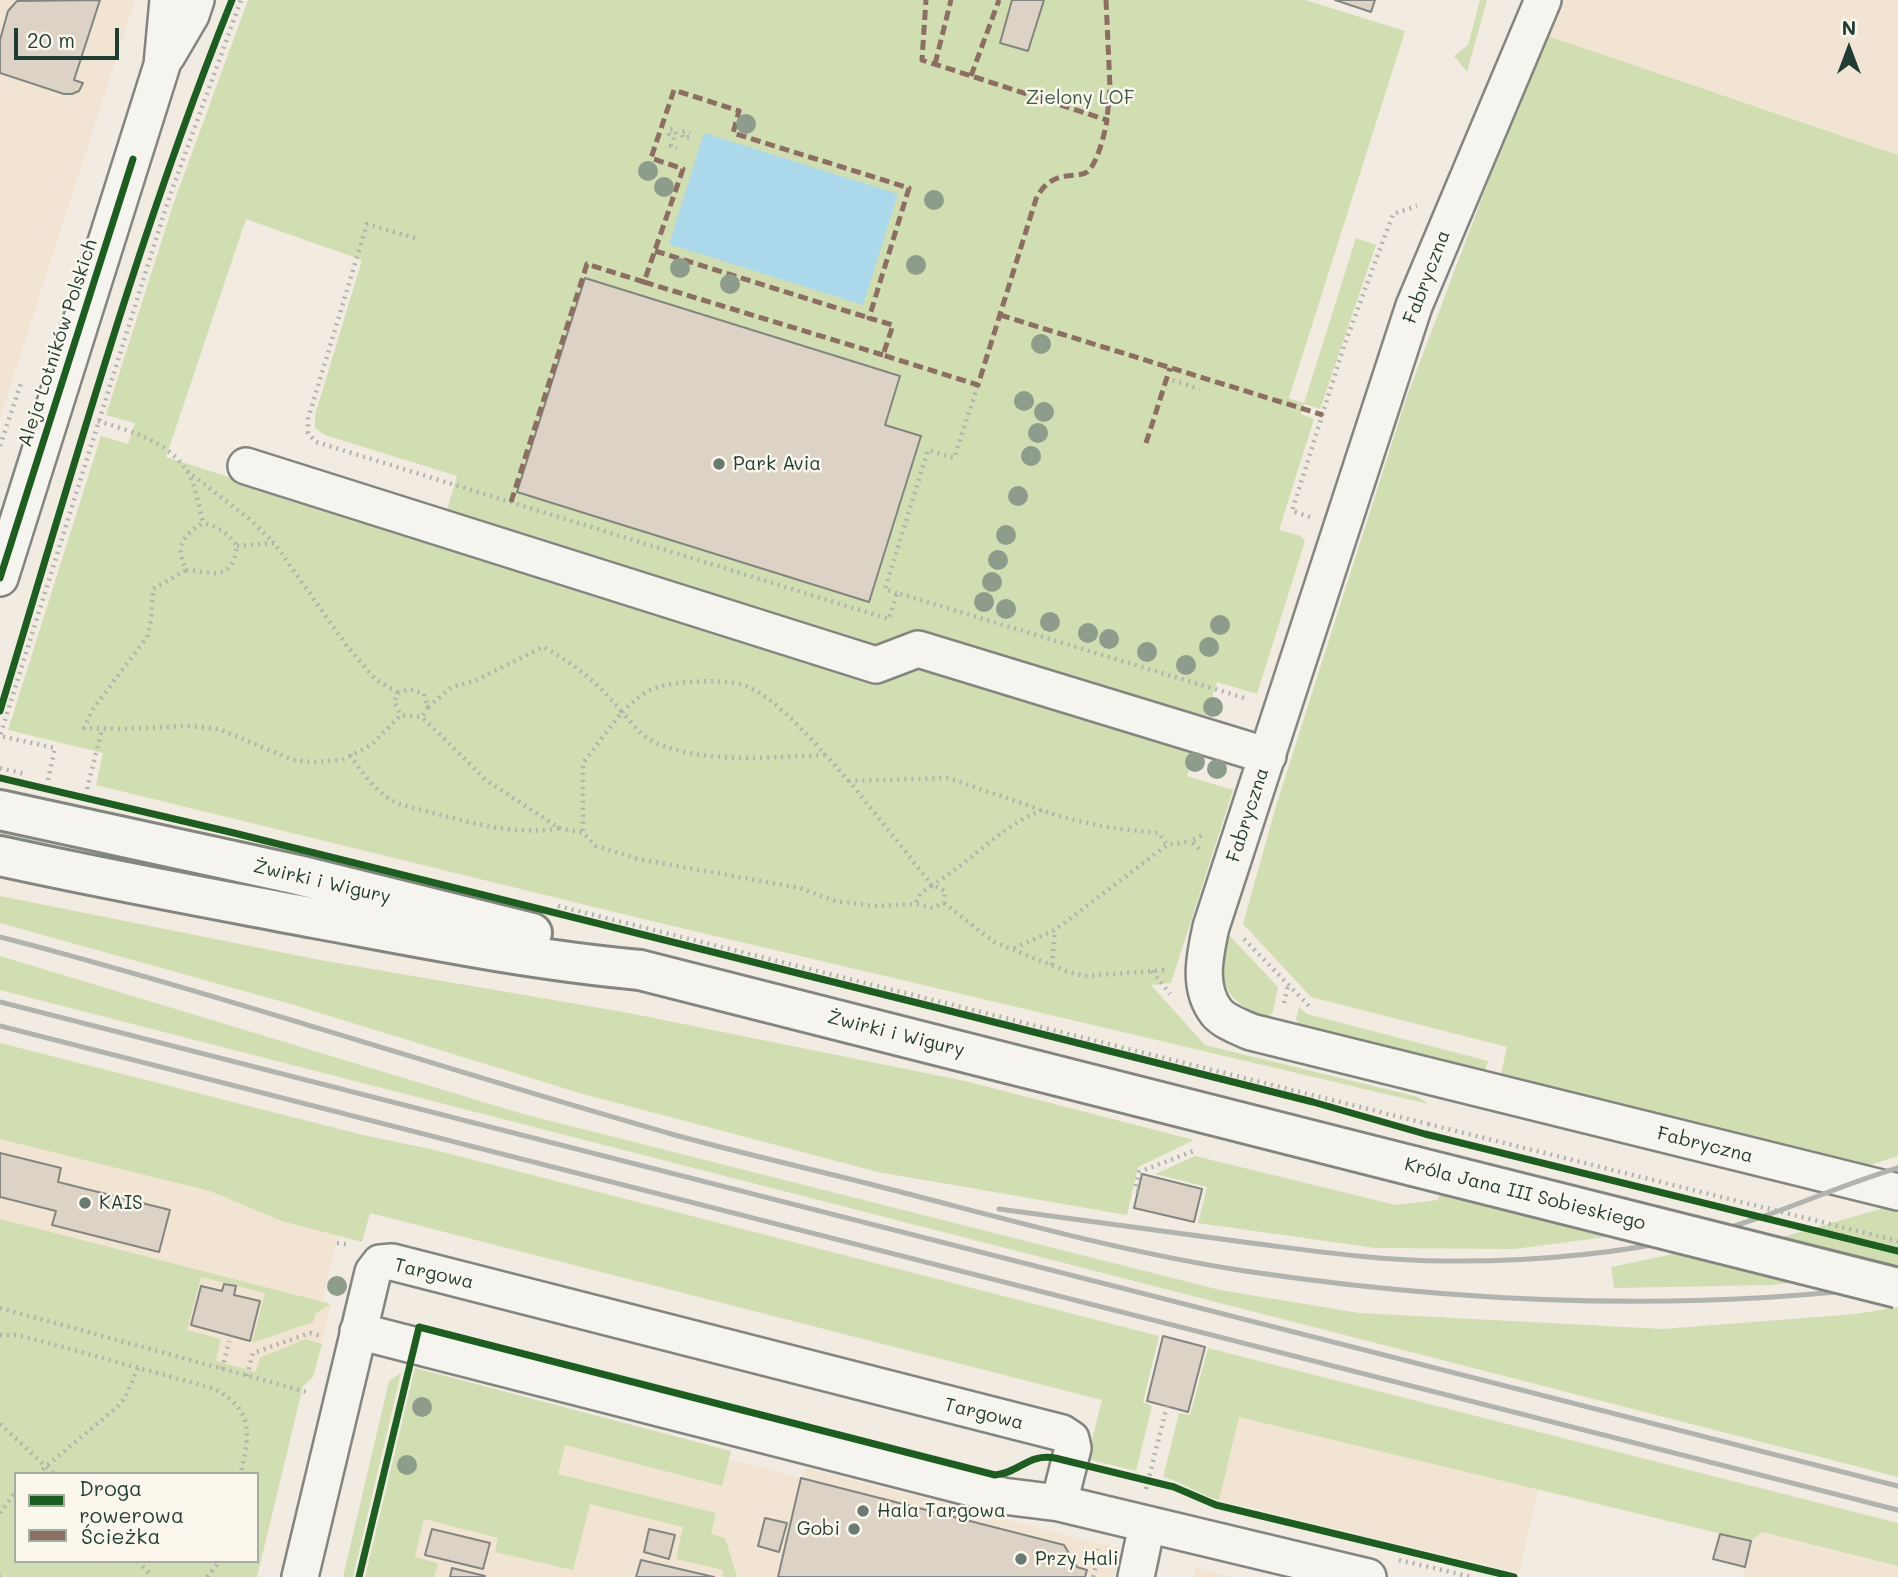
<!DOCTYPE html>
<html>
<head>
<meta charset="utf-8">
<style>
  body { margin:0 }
  #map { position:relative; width:1898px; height:1577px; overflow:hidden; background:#f1ebe1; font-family:Mali,sans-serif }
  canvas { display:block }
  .legend { position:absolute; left:14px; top:1472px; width:245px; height:91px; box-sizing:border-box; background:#fbf7ec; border:2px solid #a3ada2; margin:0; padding:9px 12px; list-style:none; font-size:21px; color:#1f3d34 }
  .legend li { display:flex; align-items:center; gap:14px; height:35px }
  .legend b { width:35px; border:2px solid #a3ada2 }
  .north { position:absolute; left:1814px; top:14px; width:70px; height:70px; -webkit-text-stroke:5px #fbf7ec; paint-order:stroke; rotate:0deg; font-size:19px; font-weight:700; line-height:28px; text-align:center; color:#1f3d34 }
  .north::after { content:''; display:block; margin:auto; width:24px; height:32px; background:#1f3d34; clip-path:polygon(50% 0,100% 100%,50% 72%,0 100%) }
  .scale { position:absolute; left:14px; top:28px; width:105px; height:32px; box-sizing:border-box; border:4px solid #1f3d34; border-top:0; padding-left:9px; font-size:21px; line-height:24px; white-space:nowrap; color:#1f3d34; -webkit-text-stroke:5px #fbf7ec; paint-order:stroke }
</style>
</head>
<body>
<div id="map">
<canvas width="1898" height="1577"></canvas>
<ul class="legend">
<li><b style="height:9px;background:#1b5e20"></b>Droga rowerowa</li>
<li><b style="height:9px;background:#8d6e63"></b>Ścieżka</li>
</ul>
<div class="north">N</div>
<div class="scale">20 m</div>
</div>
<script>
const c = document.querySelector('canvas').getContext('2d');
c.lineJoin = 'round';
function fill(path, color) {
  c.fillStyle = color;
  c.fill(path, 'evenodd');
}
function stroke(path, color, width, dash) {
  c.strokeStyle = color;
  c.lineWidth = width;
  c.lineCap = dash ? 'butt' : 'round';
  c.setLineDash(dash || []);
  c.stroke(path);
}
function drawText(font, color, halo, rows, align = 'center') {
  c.font = font + ' Mali,sans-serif';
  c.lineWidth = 5;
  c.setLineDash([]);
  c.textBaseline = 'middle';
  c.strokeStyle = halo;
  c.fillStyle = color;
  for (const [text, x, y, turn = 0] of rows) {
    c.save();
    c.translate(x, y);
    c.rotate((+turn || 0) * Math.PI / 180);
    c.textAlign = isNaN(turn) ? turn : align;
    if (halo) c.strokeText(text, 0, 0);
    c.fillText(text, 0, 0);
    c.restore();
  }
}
fill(new Path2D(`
  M0 0H135L0 418Z
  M1564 0H1898V155L1548 36Z
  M0 1043 363 1135 322 1301 331 1304 313 1377 303 1386 0 1301Z
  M524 1407 801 1478 806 1468 1121 1549 1114 1577H434L438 1563 415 1557 437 1466Z
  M1239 1416 1539 1488 1519 1573 1219 1500Z
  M1762 1532 1898 1566V1577H1743L1751 1541Z
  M1196 1567 1221 1574 1233 1577H1194Z`), '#f2e4d2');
fill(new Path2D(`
  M248 0H1305L1405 31 1289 398 1266 391 1304 403 1356 238 1376 245 1320 409 1304 404 1301 414 1314 419 1279 530 1301 536 1305 541 1257 694 1217 682 1187 776 1233 790 1171 983 1151 985 1205 1045 1418 1097 1428 1104 639 918 96 785 103 753 8 730 101 436 128 444 135 423 106 415 174 202ZM246 219 362 260 315 415V428L325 435 457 476 437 543 166 457Z
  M1480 0H1487L1467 72 1454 56 1468 45Z
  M1548 36 1898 155V1156L1868 1166 1500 1078 1507 1047 1311 997 1243 924 1276 806 1407 396 1490 177Z
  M0 831 115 861 0 846Z
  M0 896 320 960 629 1013 965 1081 1194 1140 1138 1167 1127 1215 878 1172 583 1094 294 1005 0 923Z
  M1228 934 1278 987 1273 1012 1267 1018C1220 999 1218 979 1228 934Z
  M0 956 523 1114 1220 1290 1359 1313 1663 1329 1856 1314 1898 1307V1477L0 990Z
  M1299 1007 1307 1014 1488 1061 1485 1072 1300 1027 1296 1019Z
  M0 1043 363 1135 435 1150 1159 1336 1143 1402 1152 1406 1136 1471 1087 1459 1102 1400 370 1213 362 1242 282 1221 210 1191 0 1139Z
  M1195 1156 1396 1205 1438 1200 1440 1192 1614 1236 1514 1249 1375 1248 1198 1223 1207 1187 1155 1174Z
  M1887 1207 1898 1209V1268L1773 1285 1614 1288 1611 1267 1702 1248 1786 1236Z
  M0 1219 331 1304 316 1313 313 1322 252 1343 265 1293 201 1277 187 1330 221 1339 216 1361 256 1372 260 1358 305 1339 322 1344 313 1377 303 1386 257 1577H0ZM16 1474H257V1561H16Z
  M1208 1348 1898 1523V1566L1762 1532 1751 1541 1239 1417 1219 1500C1199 1495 1183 1482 1163 1477L1179 1413 1190 1415Z
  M415 1368 731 1451 722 1486 565 1445 558 1474 716 1513 711 1534 725 1538 737 1577H722L723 1570 676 1559 683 1527 590 1504 573 1570 495 1552 498 1538 424 1519 415 1557 438 1563 434 1577H365Z
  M401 1373 353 1577H343L389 1381Z`), '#d1deb2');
fill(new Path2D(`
  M704 133 898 194 863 305 669 244Z`), '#abd8eb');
const building = new Path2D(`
  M100 0 74 80 83 83 79 91 72 94H64L0 73V40L8 11 17 1Z
  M1012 0H1044L1028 51 1000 43Z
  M1335 0H1375L1371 12Z
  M585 278 900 376 885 425 921 436 869 602 517 492Z
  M0 1153 61 1168 58 1182 170 1210 159 1252 52 1225 56 1211 0 1197Z
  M1142 1174 1202 1189 1194 1222 1134 1208Z
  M224 1284 236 1286 234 1295 260 1301 250 1341 191 1325 201 1286 222 1291Z
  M1163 1336 1205 1347 1188 1412 1147 1401Z
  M801 1478 1064 1545 1077 1567 1087 1570 1085 1577H778Z
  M765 1518 787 1523 779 1552 758 1546Z
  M432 1529 490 1543 483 1569 425 1555Z
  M649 1529 675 1535 669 1559 644 1552Z
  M1720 1534 1751 1541 1745 1567 1713 1559Z
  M641 1560 714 1577H636Z
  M452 1568 485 1576 484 1577H450Z`);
fill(building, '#dcd2c6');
stroke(building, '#838680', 2);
const minor = new Path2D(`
  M1543 0 1414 306 1211 927C1205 955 1197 988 1217 1013 1225 1022 1240 1027 1251 1032L1898 1192
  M167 56 191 15 196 0
  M246 466 876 665 918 649 1268 756
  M0 578 162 65 168 0
  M358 1331 1003 1496 1059 1503 1368 1577
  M300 1577 373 1272 380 1263 392 1262 1062 1433 1071 1439 1073 1448 1059 1503
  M1136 1577 1147 1525`);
const major = new Path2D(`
  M0 810 298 875 532 933
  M0 856C104 879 209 898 314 918 422 938 530 960 640 970L1413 1166`);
stroke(minor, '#838680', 40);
stroke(major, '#838680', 44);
stroke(new Path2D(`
  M676 134 674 129H670L669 134 674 137 671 146 677 148
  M689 137 683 138 681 132 686 131 690 133
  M415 238 367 224 308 419V433L316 442 889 619 897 593 1248 699
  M1166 378 1200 389
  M98 421C130 431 168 441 187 471 196 486 199 507 203 523
  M0 446 22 380
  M187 471 248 518 274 543
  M1310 517 1292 511 1344 346 1393 214 1417 206
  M237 546 274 543 347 646 375 679 398 693
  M186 570C213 572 232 583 237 546 228 533 219 527 203 523 182 536 175 545 186 570L153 589 151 621 147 637 93 709 84 728 123 729 188 726 219 729 293 760 313 762 342 760 371 745 401 715 422 717 428 707 424 694 410 689 398 693 394 702 401 715
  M897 593 885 589 928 450 954 458 978 385
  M428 707 452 687 477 680 543 647C574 663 600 685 622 712L583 763V833
  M350 755C364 775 377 794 399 804 449 816 509 838 559 828L486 780 422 717
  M825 755C775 757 692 765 649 739 639 733 630 721 622 712 645 689 656 685 688 682 706 681 724 680 742 685 775 693 825 755 849 781
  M0 768 26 774
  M48 780 55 748 0 736 168 201 241 0
  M87 789 102 729
  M1042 810C999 827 971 862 932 885L849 781 948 778 1065 818 1112 828 1159 833 1167 845
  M559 828 583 833 596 846 638 859 800 888 835 901 875 906 915 904 933 908 944 903 945 891 932 885 921 893 915 904
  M1199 849 1191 841 1204 834
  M944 903 994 942 1066 971 1084 976 1168 970
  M558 906 1428 1124
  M1244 939 1311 1008
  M1014 948 1055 930 1167 845 1191 841
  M1052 965 1055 930
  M1152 971 1170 994
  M1284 1003 1288 985
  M1138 1191 1135 1190 1139 1172 1196 1150
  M337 1243 351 1245
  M0 1308 307 1392
  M0 1335H16L37 1340 215 1389C255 1412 249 1433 241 1474
  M222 1369 229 1341
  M247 1376 253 1353 310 1333 321 1336
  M0 1424 54 1474
  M37 1474 116 1408 125 1398 138 1368
  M1146 1489 1167 1406
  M0 1513 16 1491
  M1399 1560 1472 1577
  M138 1561 152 1577
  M0 1577H1
  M207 1577 220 1561
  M1093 1577 1099 1555 1097 1549`), '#b1b3af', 4.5, [2, 5]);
stroke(minor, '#f5f4ef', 35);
stroke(major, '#f5f4ef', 38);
stroke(new Path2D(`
  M0 937C227 996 449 1071 675 1135 747 1155 821 1171 893 1190 1010 1220 1126 1253 1245 1271 1461 1303 1682 1313 1898 1285
  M0 1002 1898 1486
  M0 1026 1898 1510
  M999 1209C1083 1220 1167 1232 1251 1243 1315 1251 1380 1261 1445 1261 1529 1262 1616 1254 1698 1236 1766 1220 1831 1188 1898 1168`), '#b1b3af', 5);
const majorBridge = new Path2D(`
  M1413 1166 1898 1288`);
stroke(majorBridge, '#838680', 44, []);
stroke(new Path2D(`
  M1428 1124 1898 1241`), '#b1b3af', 4.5, [2, 5]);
stroke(majorBridge, '#f5f4ef', 38);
stroke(new Path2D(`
  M1106 0 1110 87 1107 120
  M935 64 951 0
  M971 76 999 0
  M655 251 869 318
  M1000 315 1323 415
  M883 355 644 282 683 169 651 158 674 90 739 111 733 133 909 188 869 318 893 325 883 355 978 385 1036 199C1045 181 1056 176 1076 175 1081 174 1083 175 1087 172 1097 165 1105 133 1107 120L922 60 926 0
  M1146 443 1170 368
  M511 502 587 264 644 282`), '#8d6e63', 5, [10, 5]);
stroke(new Path2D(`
  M0 578 133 159
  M0 711C72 473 139 231 232 0
  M0 778 234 833 938 1008 1313 1102 1425 1134 1898 1251
  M359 1577 419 1327 995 1475C1019 1473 1028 1453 1055 1458L1174 1487 1216 1505 1514 1577`), '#1b5e20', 7);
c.fillStyle = '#8e9c8c';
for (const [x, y] of [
  [746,124],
  [648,171],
  [664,187],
  [934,200],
  [916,265],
  [680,268],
  [730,284],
  [1041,344],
  [1024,401],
  [1044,412],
  [1038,433],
  [1031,456],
  [1018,496],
  [1006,535],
  [998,560],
  [992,582],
  [984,602],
  [1006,609],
  [1050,622],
  [1220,625],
  [1088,633],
  [1109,639],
  [1209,647],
  [1147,652],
  [1186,665],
  [1213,707],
  [1195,762],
  [1217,769],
  [337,1286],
  [422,1407],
  [407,1465]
]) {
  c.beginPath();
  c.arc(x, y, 10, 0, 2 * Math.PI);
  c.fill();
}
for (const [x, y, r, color] of [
  [719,464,7,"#687a71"],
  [85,1203,7,"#687a71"],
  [863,1511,7,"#687a71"],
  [854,1529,7,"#687a71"],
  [1021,1559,7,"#687a71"]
]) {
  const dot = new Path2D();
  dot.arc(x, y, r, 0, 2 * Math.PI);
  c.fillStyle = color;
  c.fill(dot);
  stroke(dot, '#fbf7ec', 2.5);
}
drawText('19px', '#3d5b46', '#fbf7ec', [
  ["Zielony LOF",1080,98]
]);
drawText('19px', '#1f3d34', '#fbf7ec', [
  ["Fabryczna",1427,277,-69],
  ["Aleja Lotników Polskich",58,343,-72],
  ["Fabryczna",1248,815,-72],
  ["Żwirki i Wigury",322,882,13],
  ["Żwirki i Wigury",896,1034,14],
  ["Fabryczna",1705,1145,14],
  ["Króla Jana III Sobieskiego",1525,1194,14],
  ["Targowa",434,1274,13],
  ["Targowa",984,1414,14]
]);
drawText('19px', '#1f3d34', '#fbf7ec', [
  ["Park Avia",733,464],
  ["KAIS",99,1203],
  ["Hala Targowa",877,1511],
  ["Gobi",840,1529,"right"],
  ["Przy Hali",1035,1559]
], 'left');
</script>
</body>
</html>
